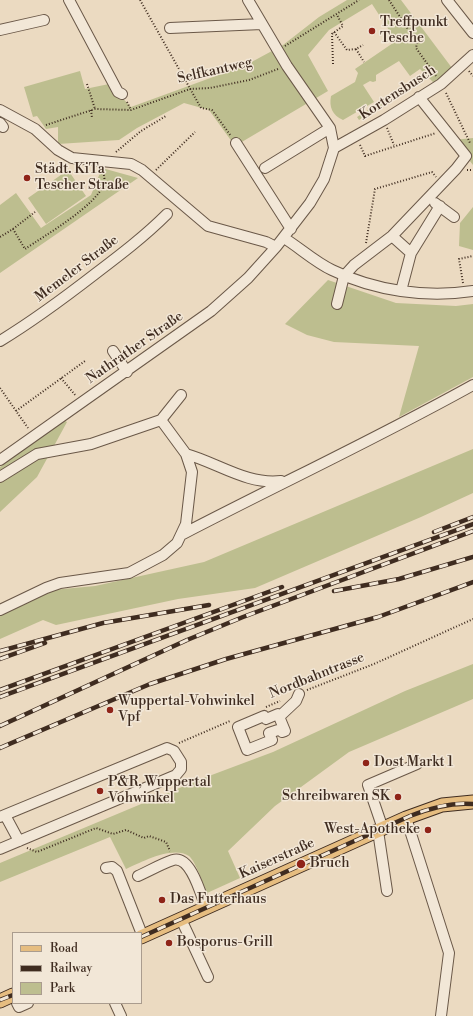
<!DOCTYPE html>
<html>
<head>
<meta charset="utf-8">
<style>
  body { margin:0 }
  #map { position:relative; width:473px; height:1016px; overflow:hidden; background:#ebdac1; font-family:"Libre Bodoni",serif }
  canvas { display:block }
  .legend { position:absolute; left:12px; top:932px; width:130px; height:72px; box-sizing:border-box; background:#f2e7d7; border:1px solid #aa9c8e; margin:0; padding:5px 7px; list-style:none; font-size:12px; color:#3f2c20 }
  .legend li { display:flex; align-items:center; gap:8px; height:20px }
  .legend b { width:20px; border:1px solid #aa9c8e }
</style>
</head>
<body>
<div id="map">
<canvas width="473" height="1016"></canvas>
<ul class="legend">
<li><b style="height:5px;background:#e6bd80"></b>Road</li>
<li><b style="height:5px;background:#3f2c20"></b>Railway</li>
<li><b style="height:11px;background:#bdbe8f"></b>Park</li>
</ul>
</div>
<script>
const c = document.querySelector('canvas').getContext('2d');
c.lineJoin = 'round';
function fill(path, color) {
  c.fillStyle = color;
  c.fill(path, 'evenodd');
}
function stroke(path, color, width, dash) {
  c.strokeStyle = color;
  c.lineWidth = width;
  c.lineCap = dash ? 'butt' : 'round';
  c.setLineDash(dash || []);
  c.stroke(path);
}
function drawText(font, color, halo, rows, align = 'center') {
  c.font = font + ' "Libre Bodoni",serif';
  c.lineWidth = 3;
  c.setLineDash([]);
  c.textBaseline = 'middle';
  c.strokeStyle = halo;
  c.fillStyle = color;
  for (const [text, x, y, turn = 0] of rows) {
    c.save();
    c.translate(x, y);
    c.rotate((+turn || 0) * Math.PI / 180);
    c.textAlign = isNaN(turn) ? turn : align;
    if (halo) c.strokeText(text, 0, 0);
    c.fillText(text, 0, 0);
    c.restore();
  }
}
fill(new Path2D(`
  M347 0H401L452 68 434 83 420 69 410 76 399 61 376 75V81L373 82 370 81 363 85 374 102 343 120C332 115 329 107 331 96L355 82 358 73 355 69 396 41 372 4 329 30 308 55 328 91 235 146 209 110 184 103 137 128 119 140 58 144V127L46 129 37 116 33 117 24 87 80 71 85 89 109 84 131 107 246 65 283 45 319 17Z
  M396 92 398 95 359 120 357 117Z
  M473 138V165L453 140Z
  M102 168 138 178 0 273V205L16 193 41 228 91 195Z
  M68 170 86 196 46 224 28 198Z
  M473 207V250L459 246 460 223Z
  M328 280 396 303 456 306 473 304V377L399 417 419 346 334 342 307 335 285 324Z
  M63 420 67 422 37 477 0 512V467Z
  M473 449V493L421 517 255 588 178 599 56 625 43 620 0 639V615L52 590 95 586 204 562Z
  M473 664V699L349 752 275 806 228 851 240 878 207 893C203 884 196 862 189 856 173 845 141 862 126 869L110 837 0 882V863L201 779 273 752 405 691Z`), '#bdbe8f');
const minor = new Path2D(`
  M69 0 118 92 122 94
  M447 0 473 33
  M170 28 262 24
  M0 30 44 20
  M0 110 35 129 58 150 72 158 131 164 142 170 208 226 266 242 276 247
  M0 123 3 127
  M236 143 291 229
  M334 148 384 120 441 84 473 55
  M265 168 330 128
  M435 203 454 217
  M392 236 411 253 401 291
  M284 238C300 248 315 262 332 270 375 291 426 298 473 291
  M411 253 440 206
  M337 304 344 276 354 265 392 236 456 169 466 156 419 97
  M0 341C33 321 64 298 95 274 120 255 145 236 167 214
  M113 351 127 372
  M186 454C218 463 247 485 281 481
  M0 460 211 311 248 278 276 247 310 203 324 179 334 148 330 128 287 66 248 0
  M0 477 37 454 91 444 161 420 181 395
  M183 534C279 484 378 438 473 385
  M0 610 46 588 60 583 129 573 163 555 177 543 186 524 192 472 186 454 161 420
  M278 714 285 731 282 732 281 729 269 733 272 740 247 750 238 727 264 716 266 719Z
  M279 717 296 701 299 694
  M5 815 19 841
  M0 817 167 748 174 751 181 762V769L176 775 0 849
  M406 818 449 953 441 1016
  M383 829 368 785 417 764
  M378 831 387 891
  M106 868 112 867 117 871 143 937
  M138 876C149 871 161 864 173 860 191 855 201 895 206 908
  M181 919 208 977
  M17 1003 19 1007 28 1003
  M115 1003 121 1016`);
const major = new Path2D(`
  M141 937 406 818 442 805 473 802
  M0 1001 13 995`);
stroke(minor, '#6a5848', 12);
stroke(major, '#3f2c20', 15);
stroke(new Path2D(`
  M140 0 201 108 212 110 231 136
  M389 0 417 43 416 48 436 76
  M334 32 347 50 356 49 363 45
  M285 46 359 0
  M356 49 364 62
  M333 64 332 34 343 26 337 15
  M469 71 473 76
  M87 84 95 109
  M446 93 470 143
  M127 102 131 110
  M91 110 92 118
  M46 125 95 109 131 110 190 89 210 88 249 80 278 69
  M387 128 394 145
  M360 145 365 156 436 133
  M116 152 141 131 166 116
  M156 170 195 132
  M467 170H473
  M13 229 35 212
  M0 237 13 229 25 249C44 236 98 205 104 183 105 180 104 175 103 171
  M366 243 375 189 432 172 436 177
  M463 283 459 259 473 256
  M61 378 76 396
  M0 388 28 428
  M16 411 85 361
  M307 690 374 664 473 619
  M266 707 280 701
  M179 743 230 721
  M27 848 37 852 96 828 113 834 126 830 144 838 149 836 166 842 170 851`), '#3f2c20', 2, [1, 2]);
stroke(minor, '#f2e7d7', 10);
stroke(major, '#e6bd80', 13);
const rail = new Path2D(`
  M434 532 473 517
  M334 591 399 579 473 557
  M0 651 103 623 209 605
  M0 659 45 643
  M0 690 282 587
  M0 697 473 524
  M0 726 187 640 243 617 473 531
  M0 748 150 684 226 659 378 617 473 582
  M141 937 410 816C430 808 451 802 473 804
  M0 1000 13 995`);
stroke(rail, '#3f2c20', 4.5);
stroke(rail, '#f2e7d7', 3, [9]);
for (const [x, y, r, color] of [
  [372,31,4,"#8f2418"],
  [27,178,4,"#8f2418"],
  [110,710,4,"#8f2418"],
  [366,763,4,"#8f2418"],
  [100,791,4,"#8f2418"],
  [398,797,4,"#8f2418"],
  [428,830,4,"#8f2418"],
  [301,864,5,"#8f2418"],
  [162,900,4,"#8f2418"],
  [169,943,4,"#8f2418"]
]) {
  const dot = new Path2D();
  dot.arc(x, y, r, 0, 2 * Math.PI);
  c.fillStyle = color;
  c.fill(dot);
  stroke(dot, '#f2e7d7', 1.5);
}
drawText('14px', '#3f2c20', '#f2e7d7', [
  ["Treffpunkt",380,23],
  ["Tesche",380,39],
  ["Städt. KiTa",35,170],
  ["Tescher Straße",35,186],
  ["Wuppertal-Vohwinkel",118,702],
  ["Vpf",118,718],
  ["Dost Markt 1",374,763],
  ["P&R, Wuppertal",108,783],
  ["Vohwinkel",108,799],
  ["Schreibwaren SK",390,797,"right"],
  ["West-Apotheke",420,830,"right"],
  ["Bruch",310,864],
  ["Das Futterhaus",170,900],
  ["Bosporus-Grill",177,943]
], 'left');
drawText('14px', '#3f2c20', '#f2e7d7', [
  ["Selfkantweg",215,71,-13],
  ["Kortensbusch",398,93,-33],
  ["Memeler Straße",77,269,-37],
  ["Nathrather Straße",135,348,-35],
  ["Nordbahntrasse",317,676,-22],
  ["Kaiserstraße",277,859,-24]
]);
</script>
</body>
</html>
